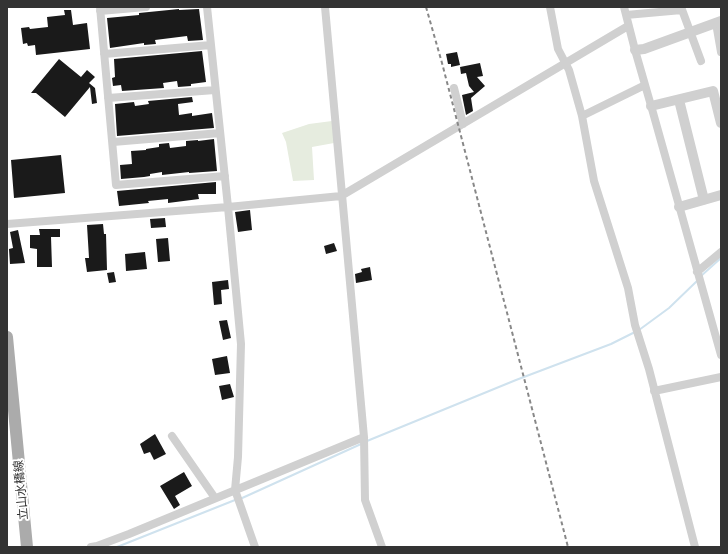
<!DOCTYPE html>
<html>
<head>
<meta charset="utf-8">
<style>
  body { margin:0 }
  #map { position:relative; width:728px; height:554px; overflow:hidden; background:#fff; font-family:Lato,sans-serif }
  canvas { display:block }
  .frame { position:absolute; inset:0; border:8px solid #333; pointer-events:none }
</style>
</head>
<body>
<div id="map">
<canvas width="728" height="554"></canvas>
<div class="frame"></div>
</div>
<script>
const c = document.querySelector('canvas').getContext('2d');
c.lineJoin = 'round';
function fill(path, color) {
  c.fillStyle = color;
  c.fill(path, 'evenodd');
}
function stroke(path, color, width, dash) {
  c.strokeStyle = color;
  c.lineWidth = width;
  c.lineCap = dash ? 'butt' : 'round';
  c.setLineDash(dash || []);
  c.stroke(path);
}
function drawText(font, color, halo, rows, align = 'center') {
  c.font = font + ' Lato,"Noto Sans JP",sans-serif';
  c.lineWidth = 4;
  c.setLineDash([]);
  c.textBaseline = 'middle';
  c.strokeStyle = halo;
  c.fillStyle = color;
  for (const [text, x, y, turn = 0] of rows) {
    c.save();
    c.translate(x, y);
    c.rotate((+turn || 0) * Math.PI / 180);
    c.textAlign = isNaN(turn) ? turn : align;
    if (halo) c.strokeText(text, 0, 0);
    c.fillText(text, 0, 0);
    c.restore();
  }
}
fill(new Path2D(`
  M332 121 334 143 312 147 314 180 293 181 286 142 282 133 309 124Z`), '#e6ecdf');
stroke(new Path2D(`
  M701 276 721 258
  M639 330 669 308 698 280
  M367 441 516 380 611 344 635 332
  M240 499 361 444
  M117 547 235 500`), '#cfe2ee', 2);
fill(new Path2D(`
  M179 9V10L199 9 203 40 188 41 187 36 155 40 156 44 144 45V43L110 48 107 18 139 15V13Z
  M64 10H71L73 25 87 23 90 49 36 55 35 45 28 46 27 43 23 44 21 28 29 27 30 29 48 27 47 17 65 15Z
  M202 51 206 82 191 84V86L178 87 177 81 163 83 164 88 122 91 121 85 113 86 112 78 115 77 114 59Z
  M457 52 460 65 451 67V64H448L446 54Z
  M59 59 81 77 87 70 95 77 89 83 95 88 97 103 92 104 90 87 65 117 36 93H31Z
  M480 63 483 76 477 77 485 86 471 98 473 111 466 115 462 95 474 92 469 86 466 73 461 74 460 67Z
  M192 97 193 102 178 104 179 115 192 113V116L212 113 214 128 117 136 115 104 134 102 135 106 149 104 148 101Z
  M214 139 217 171 189 173V172L162 175V172L150 174V176L144 177 121 179 120 165 132 164 131 151 146 150V149L159 147V144L169 143 170 148 186 146V141L198 140V141Z
  M61 155 65 193 14 198 11 160Z
  M216 182V194H198L199 199 168 203V199L148 201 149 203 119 206 117 191Z
  M250 210 252 230 238 232 235 212Z
  M165 218 166 227 151 228 150 219Z
  M103 224 104 234H106L107 270 87 272 85 258H89L87 225Z
  M39 229H60V237H51L52 267H37V249L30 248V235H40Z
  M18 230 25 263 10 264 9 249 13 248 10 232Z
  M168 238 170 261 158 262 156 239Z
  M334 243 337 251 326 254 324 246Z
  M145 252 147 269 126 271 125 254Z
  M370 267 372 280 356 283 355 274 362 272 361 269Z
  M114 272 116 282 109 283 107 273Z
  M228 280 229 289 221 290 222 304 214 305 212 282Z
  M227 320 231 338 223 340 219 321Z
  M227 356 230 373 215 375 212 359Z
  M230 384 234 397 222 400 219 386Z
  M155 434 166 454 154 460 150 452 144 454 140 444Z
  M184 472 192 486 175 496 180 505 174 509 160 486Z`), '#1a1a1a');
stroke(new Path2D(`
  M100 7 116 185 225 176
  M207 7 228 207 241 344 238 457 235 490 255 547
  M325 7 364 437 365 500 382 547
  M550 7 558 49 569 70 582 116 594 181 628 288 635 325 649 369 695 547
  M624 7 635 50 652 109 721 355
  M681 7 701 61
  M100 11 146 7
  M626 15 682 10
  M716 23 721 52
  M104 54 211 45
  M454 88 463 124
  M108 98 215 90
  M582 116 645 85
  M113 142 220 133
  M7 224 228 207 341 196 628 26
  M697 272 721 252
  M654 391 721 377
  M172 436 215 498
  M91 547 97 546 129 534 364 437`), '#d0d0d0', 8);
stroke(new Path2D(`
  M635 50 644 49 721 21
  M679 100 704 200
  M651 106 713 91 721 123
  M679 207 721 195`), '#d0d0d0', 10);
stroke(new Path2D(`
  M7 337 27 547`), '#ababab', 12);
stroke(new Path2D(`
  M426 7 442 63 568 547`), '#888', 2, [4, 3]);
drawText('12px', '#333', '#fff', [
  ["立山水橋線",21,490,-95]
]);
</script>
</body>
</html>
